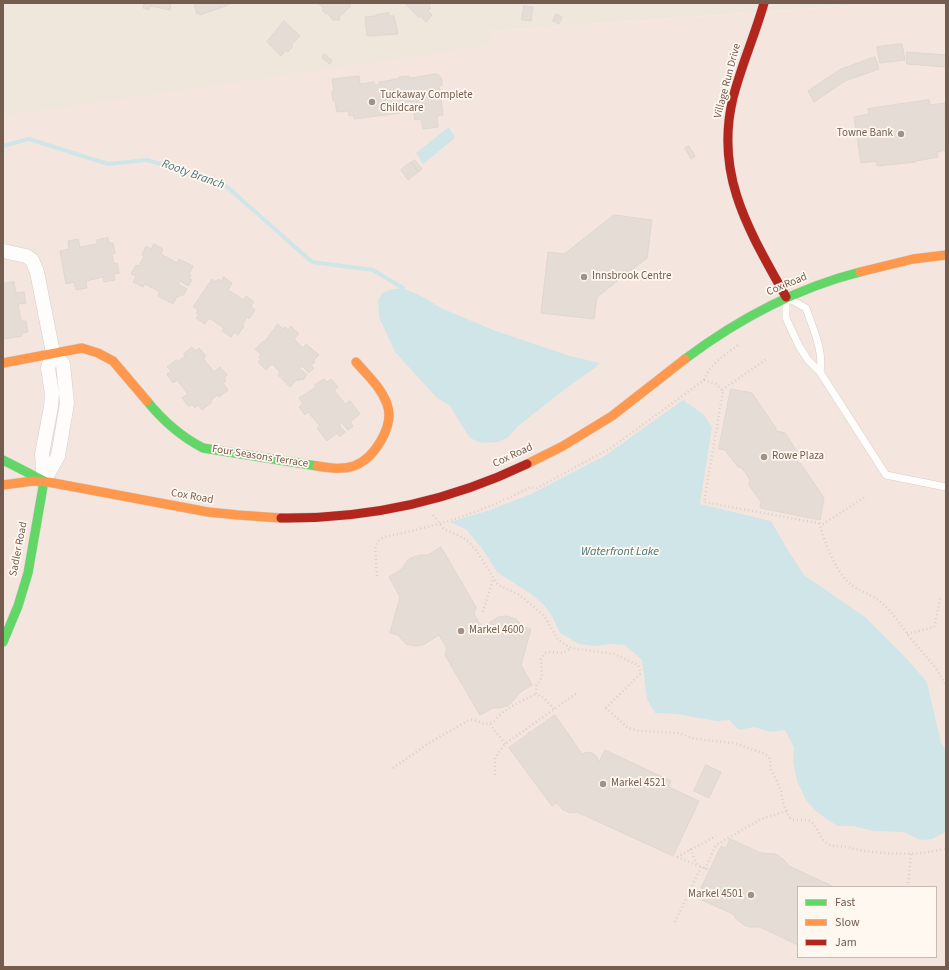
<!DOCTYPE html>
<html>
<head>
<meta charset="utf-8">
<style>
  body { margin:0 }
  #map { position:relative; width:949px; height:970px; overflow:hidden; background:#f7f3ee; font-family:"Source Sans 3",sans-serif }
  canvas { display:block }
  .frame { position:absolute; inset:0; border:4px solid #745c4f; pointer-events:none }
  .legend { position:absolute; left:797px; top:886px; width:140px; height:72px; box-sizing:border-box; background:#fef8f0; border:1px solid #c7bab0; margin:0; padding:5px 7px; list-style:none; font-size:12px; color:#745c4f }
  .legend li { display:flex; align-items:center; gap:8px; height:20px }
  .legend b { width:20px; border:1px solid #c7bab0 }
</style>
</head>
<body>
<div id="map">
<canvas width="949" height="970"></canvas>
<div class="frame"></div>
<ul class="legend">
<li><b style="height:5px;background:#63d668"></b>Fast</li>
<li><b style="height:5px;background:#ff974d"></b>Slow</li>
<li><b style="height:5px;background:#b3261e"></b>Jam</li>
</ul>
</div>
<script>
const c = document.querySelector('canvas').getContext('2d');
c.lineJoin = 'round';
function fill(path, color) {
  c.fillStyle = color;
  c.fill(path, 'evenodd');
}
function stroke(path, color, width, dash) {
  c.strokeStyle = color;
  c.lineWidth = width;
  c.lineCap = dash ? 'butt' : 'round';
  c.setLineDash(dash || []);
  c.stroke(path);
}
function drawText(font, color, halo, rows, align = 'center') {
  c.font = font + ' "Source Sans 3",sans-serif';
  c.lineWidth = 3.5;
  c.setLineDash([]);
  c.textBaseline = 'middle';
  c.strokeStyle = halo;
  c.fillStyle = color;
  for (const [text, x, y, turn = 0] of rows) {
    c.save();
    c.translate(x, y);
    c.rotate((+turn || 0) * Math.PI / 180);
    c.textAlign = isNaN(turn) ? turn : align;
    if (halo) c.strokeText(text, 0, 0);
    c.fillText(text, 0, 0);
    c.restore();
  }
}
fill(new Path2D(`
  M3 3H890L490 31V45L3 445Z`), '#efe6dc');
fill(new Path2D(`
  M890 3H946V967H3V116L490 45V31ZM798 887H936V957H798Z`), '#f4e6df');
fill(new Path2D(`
  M449 127 455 138 423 164 416 153Z
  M403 288 425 298 441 308 493 330 570 356 600 363 592 370 569 386 518 426 507 438 498 442 481 443 470 438 449 405 437 398 395 352 379 317 378 301 382 293 393 289Z
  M683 400 704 415 712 427 700 504 771 521 789 552 804 575 865 617 906 658 927 682 941 743 946 750V832L932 839 921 840 903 832 874 831 853 826H837L817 812 806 800 797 781 793 761 794 747 785 730 770 732 754 727 739 730 729 720 717 721 676 714 655 713 647 699 642 660 625 645 610 644 595 646 579 644 560 633 552 616 544 605 531 594 497 572 484 551 467 530 450 522 490 510 533 493 606 455Z`), '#d0e5e7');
stroke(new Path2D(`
  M3 146 29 139 108 164 147 160 190 172 225 185 312 262 373 270 403 288`), '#d0e5e7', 4);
const building = new Path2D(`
  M138 3H171L170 10 150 6 149 10 143 8 144 4Z
  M196 3H227L228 5 200 15 199 13 197 14 194 5H196Z
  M318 3H349L351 6 339 17 340 18 338 21 336 19 334 21 327 13 326 14 322 10 324 9Z
  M405 3H432L429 6 431 8 428 11 432 15 426 22 420 16 419 17Z
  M524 6 533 7 531 21 522 20Z
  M389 13V16H394L398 34 367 36 365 17 376 16V15Z
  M556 14 562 17 559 24 553 21Z
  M284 21 300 36 291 45 293 46 288 52 286 50 281 56 267 42Z
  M902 44 905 60 880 63 877 47Z
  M907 52 946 55V67L907 64Z
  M324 54 332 60 330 64 328 63V62L322 58Z
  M875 57 879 69 845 81 814 102 808 91 839 70Z
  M436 74 439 75 442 80V85L437 88 440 89 443 115 437 116 438 127 423 129 421 119 415 120 412 102H406L407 112 354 119V115L349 116 348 111 337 112 335 101H333L332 91H334L332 79 359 76 360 84 374 82 375 85H379V82L392 80V79H399V77L409 76V78Z
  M929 100 930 105 945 103 946 150 937 152 938 157 916 161V162L877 166 876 161 861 163 854 117 869 114 868 109Z
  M689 146 695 156 691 159 685 148Z
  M415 160 422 169 419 172 412 162Z
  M411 162 418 172 408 180 401 170Z
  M614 215 652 220 647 258 597 297 594 319 541 313 548 252 564 254Z
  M108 238 109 243H113L115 253 112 254 114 264 117 263 119 273 114 274 115 280 104 282 103 277 86 281 87 288 76 290 74 282 66 284 60 251 69 249 68 241 78 239 80 247 97 244V240Z
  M154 244 163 249 161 254 177 263 179 259 193 266 189 274 191 275 189 279 192 280 188 286 180 281 178 284 187 289 183 296 181 294 179 297 177 296 173 304 158 296 160 292 145 284 143 287 133 282 136 276 131 274 136 265 139 266 144 256 142 255 146 246 151 249Z
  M224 277 232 283 228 290 244 300 246 296 254 302 251 306 255 310 249 319 247 317 242 325 244 326 238 335 234 332 231 337 222 331 224 328 209 318 205 324 196 318 199 315 196 313 198 310 193 307 212 279 216 282 218 279 221 281Z
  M14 282 16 293 24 292 26 303 18 304 21 321H26L28 332 22 333V336L3 339V284Z
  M278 324 283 329 285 327 288 330 291 326 299 334 294 339 303 348 306 344 319 355 313 361 315 362 311 366 314 368 309 373 302 366 299 368 307 375 303 380 301 379 298 381 297 379 290 387 278 375 280 372 272 364 266 370 258 362 261 359 259 357 261 354 255 349 263 341 264 342Z
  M192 347 196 351 199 348 206 356 203 358 214 372 220 367 227 375 224 378 226 381 223 383 228 390 219 397 217 395 211 401 212 402 202 410 198 405 195 408 192 404 189 407 182 398 188 394 177 380 173 383 167 374 171 371 167 367 176 360 178 362 185 356 184 354Z
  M324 379 327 382 331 379 338 387 334 390 345 404 350 401 360 414 350 422 353 426 348 430 342 423 339 425 345 432 340 437 337 433 327 441 317 428 320 426 308 412 305 415 299 407 303 404 299 398 316 387 315 385Z
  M731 389 752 393 776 428V431L785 433 798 453 797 462 800 463 824 498 820 520 760 508 761 502 749 485 750 480 742 468 738 467 725 450 719 449Z
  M441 547 476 607 474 614 482 627 499 617 507 616 516 619 524 627 531 629 521 665 532 685 519 693 514 700 507 706 499 708H493L480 715 445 655 447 648 439 635 423 645 415 646 406 644 398 635 390 633 400 597 389 577 402 569 407 561 411 558 420 555H428Z
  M555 715 582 754 587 752 592 753 597 757 599 762 605 750 671 781 669 787 699 801 673 856 577 812 570 813 562 809 557 803 552 806 509 748Z
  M706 765 721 772 709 798 694 791Z
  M730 839 761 853 776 854 784 860 789 866 834 887H798V945L760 927H750L746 926 737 920 733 914 702 900 706 890 701 888 721 846 726 848Z`);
fill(building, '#e4dcd5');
stroke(building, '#e0d7d0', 1);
const lane = new Path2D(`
  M820 372C824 351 813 329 806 308L786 297V318L799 346 808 360 820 372 886 475 946 487`);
const street = new Path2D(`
  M3 251 26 256 32 260 37 272 53 353 48 368 52 394 51 407 42 454 44 481
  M44 481 58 456 67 403 63 364 53 353`);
const fast = new Path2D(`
  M685 359C737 320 797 288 860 272
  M147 401C163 421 180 436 203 448L317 466
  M3 460 44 481
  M3 642 18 606 28 573 44 481`);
const slow = new Path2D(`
  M860 272 913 259 946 255
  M3 363 82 348 98 353 113 361 147 401
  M527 464 563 446 612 416 685 359
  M317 466C329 468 342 470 354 466 375 458 395 425 387 404 381 387 367 375 356 362
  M3 485 33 481 48 482 208 512 238 515 281 518`);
const jam = new Path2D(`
  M764 3C755 35 741 66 733 98 714 176 750 232 786 297
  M281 518C367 519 450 501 527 464`);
stroke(lane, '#d5cfc9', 8);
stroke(street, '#d5cfc9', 15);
stroke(fast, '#d5cfc9', 10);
stroke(slow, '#d5cfc9', 10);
stroke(jam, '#d5cfc9', 10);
stroke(new Path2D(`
  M704 380C710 364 725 355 738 345
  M722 390 768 358
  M433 515 444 529 460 536 469 542 476 550 498 585 518 594 533 606 545 617 558 640 571 648 614 654 638 665 640 671V674L606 708 628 728 639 731 678 733 696 739 734 743 765 754C773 760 769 762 771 770 774 776 778 783 780 789 782 791 781 795 782 798 783 803 786 810 788 815 794 825 801 817 810 821 818 825 819 839 828 844 833 847 840 846 846 847 852 848 858 850 864 851 890 854 921 856 946 848
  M819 523C825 542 833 566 847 581 855 590 869 593 878 600 892 610 901 626 912 640 924 655 938 668 946 686
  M377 576 375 549 378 541 384 537C418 530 453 521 485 508 501 502 516 494 531 487L537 488 611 448 704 380 716 384 723 391 704 502 823 524 865 497
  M483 612 493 579
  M907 634 934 627 941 596
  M554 709 544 698 536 694V686L542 677 541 659 544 654 547 652 563 653 571 648
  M490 724 505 744
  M526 729 529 733
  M393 768 429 743 469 720C476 718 482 726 490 723 497 721 499 714 505 711 514 704 526 699 536 694
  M495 775V758L505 744 577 693
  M690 849 697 865
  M677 857 716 836
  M677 857 709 870
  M705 869 716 845 761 819 787 811
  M908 887 911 853
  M675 922 701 867`), '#d8d1cc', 2.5, [1, 3]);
stroke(lane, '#fefdfc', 7);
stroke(street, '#fefdfc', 14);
stroke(fast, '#63d668', 9);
stroke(slow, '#ff974d', 9);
stroke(jam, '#b3261e', 9);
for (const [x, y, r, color] of [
  [372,102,4,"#a29187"],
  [901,134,4,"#a29187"],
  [584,277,4,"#a29187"],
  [764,457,4,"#a29187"],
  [461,631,4,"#a29187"],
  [603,784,4,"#a29187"],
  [751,895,4,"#a29187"]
]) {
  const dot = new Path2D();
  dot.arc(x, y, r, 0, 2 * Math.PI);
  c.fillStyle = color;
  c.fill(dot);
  stroke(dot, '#fef8f0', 1.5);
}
drawText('11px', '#745c4f', '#fef8f0', [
  ["Village Run Drive",728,81,-75],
  ["Cox Road",787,285,-23],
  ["Cox Road",513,456,-25],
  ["Four Seasons Terrace",260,457,9],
  ["Cox Road",192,497,10],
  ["Sadler Road",19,549,-79]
]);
drawText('11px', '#745c4f', '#fef8f0', [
  ["Tuckaway Complete",380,96],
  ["Childcare",380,109],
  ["Towne Bank",893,134,"right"],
  ["Innsbrook Centre",592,277],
  ["Rowe Plaza",772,457],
  ["Markel 4600",469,631],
  ["Markel 4521",611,784],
  ["Markel 4501",743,895,"right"]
], 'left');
drawText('italic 12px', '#47767f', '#fef8f0', [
  ["Rooty Branch",193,175,20],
  ["Waterfront Lake",620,552]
]);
</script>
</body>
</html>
